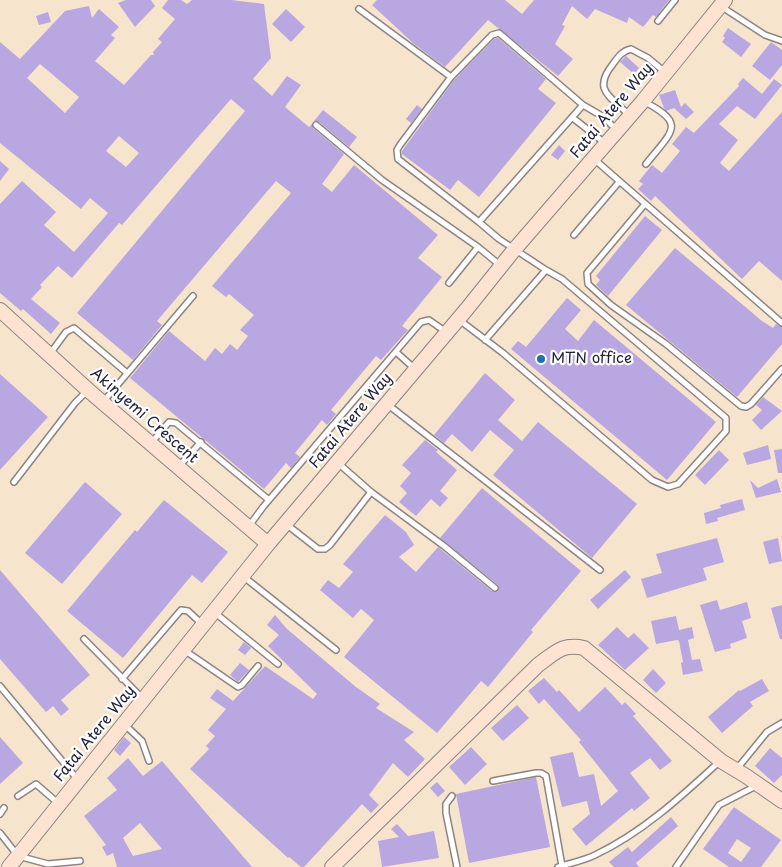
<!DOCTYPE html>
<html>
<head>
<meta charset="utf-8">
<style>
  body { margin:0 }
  canvas { display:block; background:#f6e4cd }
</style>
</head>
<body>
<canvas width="782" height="867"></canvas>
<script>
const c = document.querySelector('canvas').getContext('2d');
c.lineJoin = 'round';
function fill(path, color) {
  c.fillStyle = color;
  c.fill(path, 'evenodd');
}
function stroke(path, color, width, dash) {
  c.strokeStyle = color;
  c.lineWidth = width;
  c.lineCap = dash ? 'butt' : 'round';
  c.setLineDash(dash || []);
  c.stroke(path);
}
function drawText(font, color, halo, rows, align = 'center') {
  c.font = font + ' "Playpen Sans",sans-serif';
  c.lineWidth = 4.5;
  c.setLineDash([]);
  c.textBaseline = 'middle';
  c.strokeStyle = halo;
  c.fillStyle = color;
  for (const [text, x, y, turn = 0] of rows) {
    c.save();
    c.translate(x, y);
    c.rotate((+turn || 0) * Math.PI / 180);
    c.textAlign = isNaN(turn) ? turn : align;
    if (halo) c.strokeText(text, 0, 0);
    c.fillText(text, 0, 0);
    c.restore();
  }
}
fill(new Path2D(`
  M126 0H151L155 6 135 27 118 3Z
  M168 0H181L187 4 192 0H231L264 4 271 58 253 79 272 96 287 76 301 85 285 107 309 127 312 124 313 128 344 154 322 184 332 192 354 165 438 235 418 258 442 277 402 326 408 330 381 360 376 356 331 410 336 414 327 425 322 420 295 453 300 457 291 468 286 463 264 489 130 378 169 331 205 361 215 348 222 354 230 344 237 350 248 336 240 330 254 315 229 294 226 297 212 286 291 193 276 181 157 321 162 325 133 360 77 313 245 111 231 99 122 225 119 223 72 278 58 266 40 285 42 287 31 299 60 323 51 334 23 309 21 311 0 293V204L22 181 56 212 44 225 74 252 108 213 90 198 81 209 0 143V42L20 59 65 11 89 6 92 18 99 9 119 27 111 35 115 38 95 61 124 85 151 55H154L153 52 162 42 158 39 175 19 162 8ZM40 64 79 97 65 113 27 78ZM119 136 139 153 126 167 106 151Z
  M377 0H505L522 14 534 0H669L656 17 653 15 643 27 629 17 627 23 595 9 587 19 572 6 562 25 565 26 555 44 573 59 558 76 488 20 445 67 414 44 372 5Z
  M286 9 305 27 291 42 272 24Z
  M48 12 51 22 39 25 36 16Z
  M728 28 751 44 741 57 722 42 725 38 723 36Z
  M498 38 546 79 538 89 556 103 479 197 458 180 450 190 402 154V151L454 80 494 39Z
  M771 42 782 50V65L770 80 752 66Z
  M626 56 639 68 634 74 620 62Z
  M743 78 762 94 774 79 782 85 755 119 737 106 719 124 738 140 720 163 729 171 782 112V281L759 261 742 279 655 196 651 201 638 189 643 184 639 181 652 165 662 173 680 151 672 144 686 127 694 133 739 86 738 84Z
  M675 90 681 107 685 103 694 112 686 119 674 108 666 111 664 108 659 95Z
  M417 105 422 109 411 123 406 119Z
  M323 110 357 137 349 147 319 122 314 121Z
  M559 145 565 151 558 160 551 155Z
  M0 161 9 169 0 181Z
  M645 216 662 230 608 296 596 285 600 280 596 276Z
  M675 248 762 321 773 328 776 324 782 327V344L737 397 626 305Z
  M567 298 581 310 565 329 578 341 594 320 716 422 667 480 511 349 518 341 526 347Z
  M485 373 515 400 498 420 522 441 538 422 637 504 592 558 493 475 514 450 490 430 472 452 452 434 444 443 434 435Z
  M0 374 48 417 0 470Z
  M763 397 782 411 761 430 752 420 762 410 756 405Z
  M425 440 438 450 436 452 457 470 440 491 448 498 440 507 431 499 416 516 399 502 407 493 400 486 411 473 402 465Z
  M768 445 771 459 747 465 743 453Z
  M782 449V473H778L774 450Z
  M719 450 729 460 705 485 695 475Z
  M777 479 781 492 756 498 750 480 758 488Z
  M85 482 122 514 62 584 25 553Z
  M482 488 581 571 531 630 533 632 488 687 481 681 437 733 344 657 374 620 361 609 353 618 320 590 328 580 339 588 353 572 343 564 385 515 406 532 414 545 399 557 416 572 438 547 492 591 497 592 499 588 498 585 440 538Z
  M742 499 745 510 717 518 718 521 706 524 704 513 721 508 720 505Z
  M164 500 228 552 202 583 192 575 123 658 67 611 135 530 137 532Z
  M717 538 724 562 703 568 707 580 647 598 641 579 662 573 656 554Z
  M778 538 782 561 769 564 763 542Z
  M0 570 90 675 61 700 69 709 61 716 53 706 46 712 0 659Z
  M625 570 631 577 598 609 590 600Z
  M717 600 720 610 747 602 751 618 742 621 747 638 730 644 731 648 715 652 700 605Z
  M782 605V639H780L771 608Z
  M275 615 287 629 356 687 380 704 376 708 414 732 404 740 425 759 408 777 393 763 369 795 379 805 371 813 362 804 304 867H301L289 857 288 858 190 769 209 749 206 746 215 736 208 730 226 709 210 698 217 689 233 701 265 666 313 699 317 694 268 646 279 635 267 625Z
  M676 616 679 630 692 627 694 638 688 640 692 660 700 659 703 671 683 675 681 663 683 662 679 641 677 640 656 644 651 621Z
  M617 627 628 638 634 633 649 648 625 670 598 645Z
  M244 642 251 648 245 655 238 650Z
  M240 663 249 670 238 682 230 675Z
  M653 669 666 683 656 693 643 680Z
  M544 678 557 692 559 690 579 712 605 687 622 705 625 702 636 714 633 716 672 761 660 770 650 758 630 773 650 798 634 811 632 808 586 846 572 829 590 814 587 801 562 807 550 757 573 752 579 777 594 774 601 806 618 791 579 742 581 740 544 699 539 704 528 691Z
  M762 679 769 691 750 702 753 706 722 733 708 717 739 690 740 691Z
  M517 705 529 718 503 741 491 728Z
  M0 737 23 763 0 784Z
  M124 737 131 743 120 756 114 750Z
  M471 747 487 764 465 785 449 767Z
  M770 748 782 758V775L774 783 755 766Z
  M128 758 143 776 162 761 252 867H117L113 853 107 856 102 847 106 845 84 816 117 790 107 778ZM140 823 162 849 133 856 123 838Z
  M536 777 550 847 469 863 456 794Z
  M437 782 445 791 438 797 430 788Z
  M734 807 781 840 761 867H729L703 849ZM737 839 751 848 741 862 728 853Z
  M671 817 678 826 636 863 639 867H614L609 862 628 847 632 852Z
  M397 824 408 836 434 831 439 858 382 867 378 841 399 837 391 829Z`), '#b9a7e1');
const lane = new Path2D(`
  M722 7 765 35 782 41
  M359 9 451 77 492 35 499 33 583 105 602 116 617 130
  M658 21 675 0
  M451 77 400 145 397 150 398 159 479 222
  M643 101C688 124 672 131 646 164
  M629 115C610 96 592 90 613 64 618 57 622 51 631 49L648 58 666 73
  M573 118 606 144
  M316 125 382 180 478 247
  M594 159 782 323
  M645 204 587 273 588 284 611 305 666 344 741 406 746 407 751 404 782 369
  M574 235 619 182
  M449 283 478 247 501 266
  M458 319 503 353 652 480 668 487 678 484 726 431V418L562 279 546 270
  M485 340 546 270 499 239 479 222 583 105
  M396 352 415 369
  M49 355 66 332 74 328 127 373
  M103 402 193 296
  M387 404 600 570
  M152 442 169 422 176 423 269 500
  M179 466 201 442
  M14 482 75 403 88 390
  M371 492 444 546 495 588
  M286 524 318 549H325L330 545 371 492 338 463
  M249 526 263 507 421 322 429 320 446 332
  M244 577 336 650
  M214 612 278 664
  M84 639 143 699
  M184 650 238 687 242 685 258 666
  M122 679 181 610 188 611 203 625
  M0 686 78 780
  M124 724 142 741 149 761
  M736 770 767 732 782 723
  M493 781 536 773H541L546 776 562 866
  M18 796 36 784 59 804
  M452 796 446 804V813L457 867
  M0 814 4 808
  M0 833 18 856 48 864 80 861
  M558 867C570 863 583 861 595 855 642 833 682 796 720 761
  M676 867 719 805 756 786`);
const secondary = new Path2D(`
  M0 310 88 390 268 544
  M9 867 268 544 466 310 514 250 643 101 725 0
  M332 867 538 665C555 653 562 643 584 648L721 761 746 776 782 801`);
stroke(lane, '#8c8384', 8);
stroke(secondary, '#8c8384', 16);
stroke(lane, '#fff', 5);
stroke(secondary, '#fee3d2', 14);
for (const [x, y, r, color] of [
  [541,359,5,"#1f6fb2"]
]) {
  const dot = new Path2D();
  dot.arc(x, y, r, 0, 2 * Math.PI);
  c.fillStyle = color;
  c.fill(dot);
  stroke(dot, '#fff', 2);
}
drawText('15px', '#22223b', '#fff', [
  ["Fatai Atere Way",612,111,-50],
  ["Akinyemi Crescent",144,416,41],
  ["Fatai Atere Way",351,421,-50],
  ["Fatai Atere Way",95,734,-51]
]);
drawText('15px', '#22223b', '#fff', [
  ["MTN office",551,359]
], 'left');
</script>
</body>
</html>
